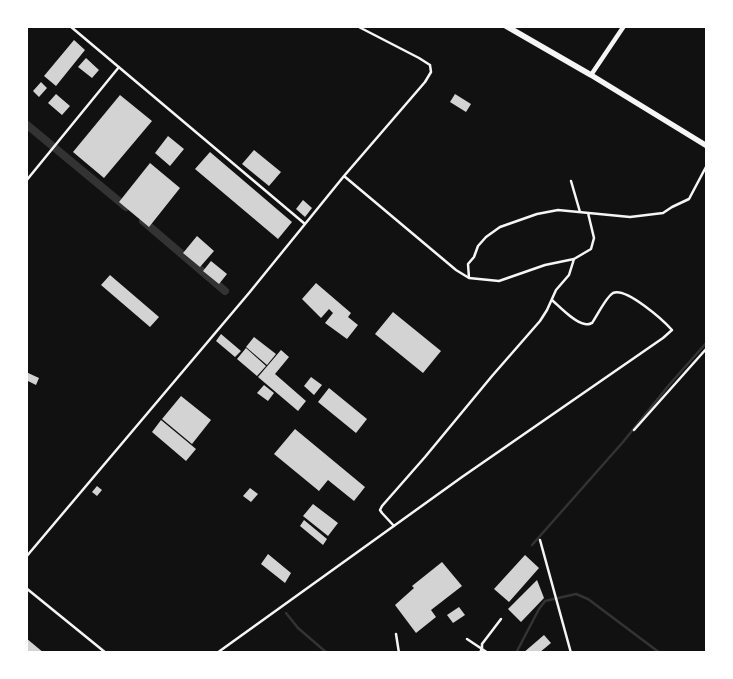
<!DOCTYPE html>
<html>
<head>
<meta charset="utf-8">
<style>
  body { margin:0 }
  #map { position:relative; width:733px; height:679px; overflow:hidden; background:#111; font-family:"Public Sans",sans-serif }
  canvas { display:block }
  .frame { position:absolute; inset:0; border:28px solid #fff; pointer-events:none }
</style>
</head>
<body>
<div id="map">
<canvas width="733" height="679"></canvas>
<div class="frame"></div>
</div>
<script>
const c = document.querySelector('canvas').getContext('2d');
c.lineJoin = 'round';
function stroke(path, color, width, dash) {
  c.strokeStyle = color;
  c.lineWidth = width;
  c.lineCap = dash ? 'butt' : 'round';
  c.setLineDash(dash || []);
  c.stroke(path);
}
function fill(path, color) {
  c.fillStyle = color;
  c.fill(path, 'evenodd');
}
stroke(new Path2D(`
  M532 545 623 442 669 385 707 342
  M286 613 298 628 327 653
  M516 653 539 609 545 601 576 594 588 599 660 653`), '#333', 2.5);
stroke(new Path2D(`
  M26 124 126 207
  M143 221 225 291`), '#333', 8);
fill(new Path2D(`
  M74 40 85 50 56 86 44 76Z
  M86 58 99 70 92 78 78 67Z
  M41 82 47 88 39 97 33 91Z
  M56 94 70 106 62 115 48 103Z
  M455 94 471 104 466 112 450 102Z
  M120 95 152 121 104 178 73 152Z
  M168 136 184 149 170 166 155 153Z
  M254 150 281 172 269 186 242 164Z
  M210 152 292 222 278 239 195 169Z
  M150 163 180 188 149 227 119 202Z
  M303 200 312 208 305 217 296 209Z
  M197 236 214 251 200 267 183 253Z
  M211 261 227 274 219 284 203 271Z
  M110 275 159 317 150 327 101 285Z
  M316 283 351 313 348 317 358 325 347 339 325 323 333 313 329 309 321 318 302 299Z
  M393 312 441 351 423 373 375 334Z
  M221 334 241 351 235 357 216 341Z
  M254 337 276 354 267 365 246 347Z
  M246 348 266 366 257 376 237 359Z
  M281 350 289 357 275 374 306 401 298 411 258 377Z
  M26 372 39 378 36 385 26 380Z
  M311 377 322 385 314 395 304 386Z
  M264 385 274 393 268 401 257 393Z
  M329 388 367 419 356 433 318 402Z
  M181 396 211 420 192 444 162 419Z
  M161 420 196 449 186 461 152 432Z
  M295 429 365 487 354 501 328 480 319 491 274 454Z
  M97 486 102 490 97 496 92 492Z
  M250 488 258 494 251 502 243 496Z
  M313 504 338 523 328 536 303 516Z
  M304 520 327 539 323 545 300 526Z
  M268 554 291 573 285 583 261 564Z
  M525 555 539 568 509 602 494 589Z
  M442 562 462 586 431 610 436 617 416 633 395 605 414 588 412 586Z
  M537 580 544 598 521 622 508 609Z
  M459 607 465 615 453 623 447 615Z
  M544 635 551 643 539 653H523Z
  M26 638 44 653H29L26 650Z`), '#d3d3d3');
stroke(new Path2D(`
  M70 26 305 224
  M344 176 456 270 469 278 499 281 545 265 574 259 591 249 594 238 588 213
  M26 181 119 67
  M571 181 580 212
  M469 278 468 264 474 257 478 246 486 237 500 227 537 214 558 210 630 217 663 213 672 207 689 199 707 165
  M634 430 707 348
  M394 526 382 513 380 510 382 506 425 457 492 376 540 321 547 310 556 290 569 275 574 259
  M540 540 571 653
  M26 557 249 293 344 176 425 82 431 72 430 65 419 58 357 26
  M26 588 106 653
  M396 634 399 653
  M467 639 488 653
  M217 653 462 477 663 338 672 330C663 320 626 287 613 293 606 297 597 316 592 323 589 324 589 325 585 324 575 323 560 307 552 300
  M480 653 482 648V644L501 619`), '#f5f5f5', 2.5);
stroke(new Path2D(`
  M591 75 624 26`), '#f5f5f5', 4.5);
stroke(new Path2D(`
  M506 26 591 75 707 146`), '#f5f5f5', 5.5);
</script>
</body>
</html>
